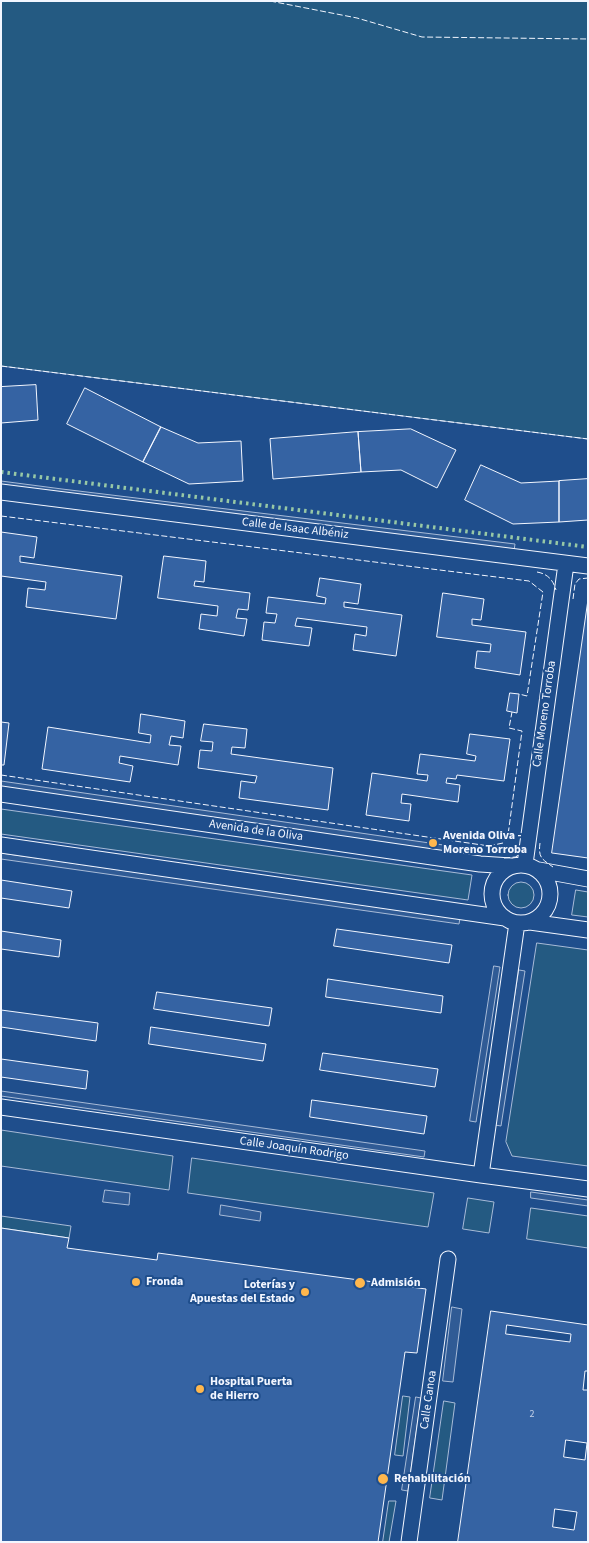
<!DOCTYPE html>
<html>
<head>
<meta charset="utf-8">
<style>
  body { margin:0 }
  #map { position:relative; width:589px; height:1543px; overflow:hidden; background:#1f4e8c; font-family:"Source Sans 3",sans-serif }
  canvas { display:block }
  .frame { position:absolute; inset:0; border:2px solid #f2f6ff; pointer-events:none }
</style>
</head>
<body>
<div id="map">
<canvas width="589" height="1543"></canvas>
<div class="frame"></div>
</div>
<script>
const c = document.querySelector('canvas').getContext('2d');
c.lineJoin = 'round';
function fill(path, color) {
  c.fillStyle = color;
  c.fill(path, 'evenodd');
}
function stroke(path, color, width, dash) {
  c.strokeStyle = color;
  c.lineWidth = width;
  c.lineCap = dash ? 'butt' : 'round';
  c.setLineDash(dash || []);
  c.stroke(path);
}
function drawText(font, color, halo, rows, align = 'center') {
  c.font = font + ' "Source Sans 3",sans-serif';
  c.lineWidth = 4;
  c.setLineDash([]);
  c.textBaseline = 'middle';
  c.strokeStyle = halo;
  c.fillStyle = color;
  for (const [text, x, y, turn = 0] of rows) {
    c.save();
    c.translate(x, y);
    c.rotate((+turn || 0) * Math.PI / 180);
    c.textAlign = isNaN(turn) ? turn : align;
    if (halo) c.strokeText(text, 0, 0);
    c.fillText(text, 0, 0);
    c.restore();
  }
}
const green = new Path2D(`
  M1 1H588V439L1 366Z
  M1 809 472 875 468 900 1 834Z
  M508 895a13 13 0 1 1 26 0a13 13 0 1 1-26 0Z
  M576 890 588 892V917L572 915Z
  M537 943 588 950V1166L512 1156 506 1142Z
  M1 1130 173 1156 169 1190 1 1166Z
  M192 1158 434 1193 428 1227 188 1193Z
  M468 1198 494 1202 489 1233 463 1229Z
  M531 1208 588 1216V1248L527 1239Z
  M1 1216 71 1226 69 1238 1 1228Z
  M403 1396 410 1397 403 1456 395 1455Z
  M444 1401 455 1403 442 1500 430 1498Z
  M389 1501H396L389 1542H383Z`);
fill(green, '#245a82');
stroke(green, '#a8bbd7', 1);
const parking = new Path2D(`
  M1 481 62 489 515 544 514 551 1 488Z
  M1 781 471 849 469 855 1 788Z
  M1 853 460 918 459 924 1 859Z
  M494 966 500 967 476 1122 470 1121Z
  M519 970 525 971 501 1126 495 1125Z
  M1 1091 425 1151 424 1157 1 1096Z
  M105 1190 130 1193 129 1205 103 1202Z
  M531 1192 588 1200V1206L531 1198Z
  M221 1205 261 1212 260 1221 220 1215Z
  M452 1307 462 1309 453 1382 443 1381Z
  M416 1397 421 1398 408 1491 402 1490Z`);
fill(parking, '#305b95');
stroke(parking, '#a8bbd7', 1);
const building = new Path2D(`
  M36 385 38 420 1 423V387Z
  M85 388 161 427 143 462 67 424Z
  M161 427 198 443 241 441 243 481 189 484 143 462Z
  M411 429 456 450 437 488 401 470 361 472 358 432Z
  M358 432 361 472 273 479 270 439Z
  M481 465 521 483 559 481V522L513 524 465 500Z
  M588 479V520L559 522V481Z
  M1 532 37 537 34 558 20 556V562L122 576 116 619 26 607 28 588 45 590 46 582 1 576Z
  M164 556 206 561 204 582 195 581 194 586 250 593 248 610 238 609 236 618 247 619 244 636 199 629 201 614 217 616 218 606 158 598Z
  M320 578 361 584 358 604 344 602V607L402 615 396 656 353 650 355 634 366 636 367 627 297 618 295 626 312 628 309 646 262 640 264 622 275 623 277 614 266 613 268 597 325 604 326 598 317 596Z
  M443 593 484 599 481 620 472 619V625L526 632 520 675 475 668 477 651 490 652 491 644 437 637Z
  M588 600V858L552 853Z
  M510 693 519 694 517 713 507 711Z
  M141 714 185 721 183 738 171 736 169 745 181 746 178 765 120 756 119 763 133 766 130 782 42 769 48 727 150 743 151 735 139 733Z
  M1 722 9 723 4 765H1Z
  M204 724 247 729 245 748 232 747 231 754 333 768 328 810 239 798 241 781 255 783 257 776 198 768 200 750 212 751 213 742 201 741Z
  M470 734 510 739 504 781 457 775 456 779 447 778 446 783 460 785 458 802 402 794 401 803 411 804 409 821 366 815 372 773 427 781 428 775 417 774 420 754 475 761 476 756 467 754Z
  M1 880 72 891 69 908 1 898Z
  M337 929 452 945 449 963 334 946Z
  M1 931 61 940 59 957 1 949Z
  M328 979 443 996 441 1013 326 997Z
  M157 992 272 1008 269 1026 154 1009Z
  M1 1010 98 1023 96 1041 1 1027Z
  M151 1027 266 1044 263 1061 149 1044Z
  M323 1053 438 1069 435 1087 320 1070Z
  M1 1059 88 1071 86 1089 1 1077Z
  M312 1100 427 1116 424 1134 310 1117Z
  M1 1228 69 1238 67 1248 157 1260 158 1253 426 1289 417 1353 405 1352 378 1542H1Z
  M491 1311 588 1325V1371H585L583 1390H588V1542H458ZM507 1325 571 1334 570 1342 506 1334ZM566 1440 587 1443 585 1460 564 1457ZM555 1509 577 1512 574 1530 553 1527Z`);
fill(building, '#3563a3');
stroke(building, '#f2f6ff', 1);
const minor = new Path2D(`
  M1 492 588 566
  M1 794 480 864 511 866
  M1 845 505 918
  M525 864 566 564
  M492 894a29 29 0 1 1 58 0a29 29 0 1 1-58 0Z
  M539 870 588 879
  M530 922 588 930
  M1 1107 481 1175 588 1189
  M481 1175 517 923
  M409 1542 448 1259`);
stroke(minor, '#f2f6ff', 17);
stroke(minor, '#1f4e8c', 15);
stroke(new Path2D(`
  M1 472 588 547`), '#97c8a6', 4, [2.5, 4]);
stroke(new Path2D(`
  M270 1 357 18 422 37 588 39
  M1 366 588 439
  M1 516 529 581 543 592 527 696 519 694
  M537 572C548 574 553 580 556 590
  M573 599 575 584 579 579 588 578
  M1 775 489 846 503 843 508 835 522 731 509 728 512 712
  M540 843C538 858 542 859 553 867
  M504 858 516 857 521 851`), '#f2f6ff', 1, [6, 2.5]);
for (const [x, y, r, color] of [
  [433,843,5,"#ffb74d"],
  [136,1282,5,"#ffb74d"],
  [360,1283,6,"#ffb74d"],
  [305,1292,5,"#ffb74d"],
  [200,1389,5,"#ffb74d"],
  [383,1479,6,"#ffb74d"]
]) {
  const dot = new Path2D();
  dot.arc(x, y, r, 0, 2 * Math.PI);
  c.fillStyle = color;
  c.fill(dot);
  stroke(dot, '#1f4e8c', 2);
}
drawText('10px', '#c3d1e8', null, [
  ["2",532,1415]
]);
drawText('12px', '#f2f6ff', '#1f4e8c', [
  ["Calle de Isaac Albéniz",295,529,7],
  ["Calle Moreno Torroba",545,714,-82],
  ["Avenida de la Oliva",256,831,8],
  ["Calle Joaquín Rodrigo",294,1149,8],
  ["Calle Canoa",429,1400,-82]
]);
drawText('bold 12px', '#f2f6ff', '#1f4e8c', [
  ["Avenida Oliva -",443,836],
  ["Moreno Torroba",443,850],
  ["Fronda",146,1282],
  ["Admisión",371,1283],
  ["Loterías y",295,1285,"right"],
  ["Apuestas del Estado",295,1299,"right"],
  ["Hospital Puerta",210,1382],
  ["de Hierro",210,1396],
  ["Rehabilitación",394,1479]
], 'left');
</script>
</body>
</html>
